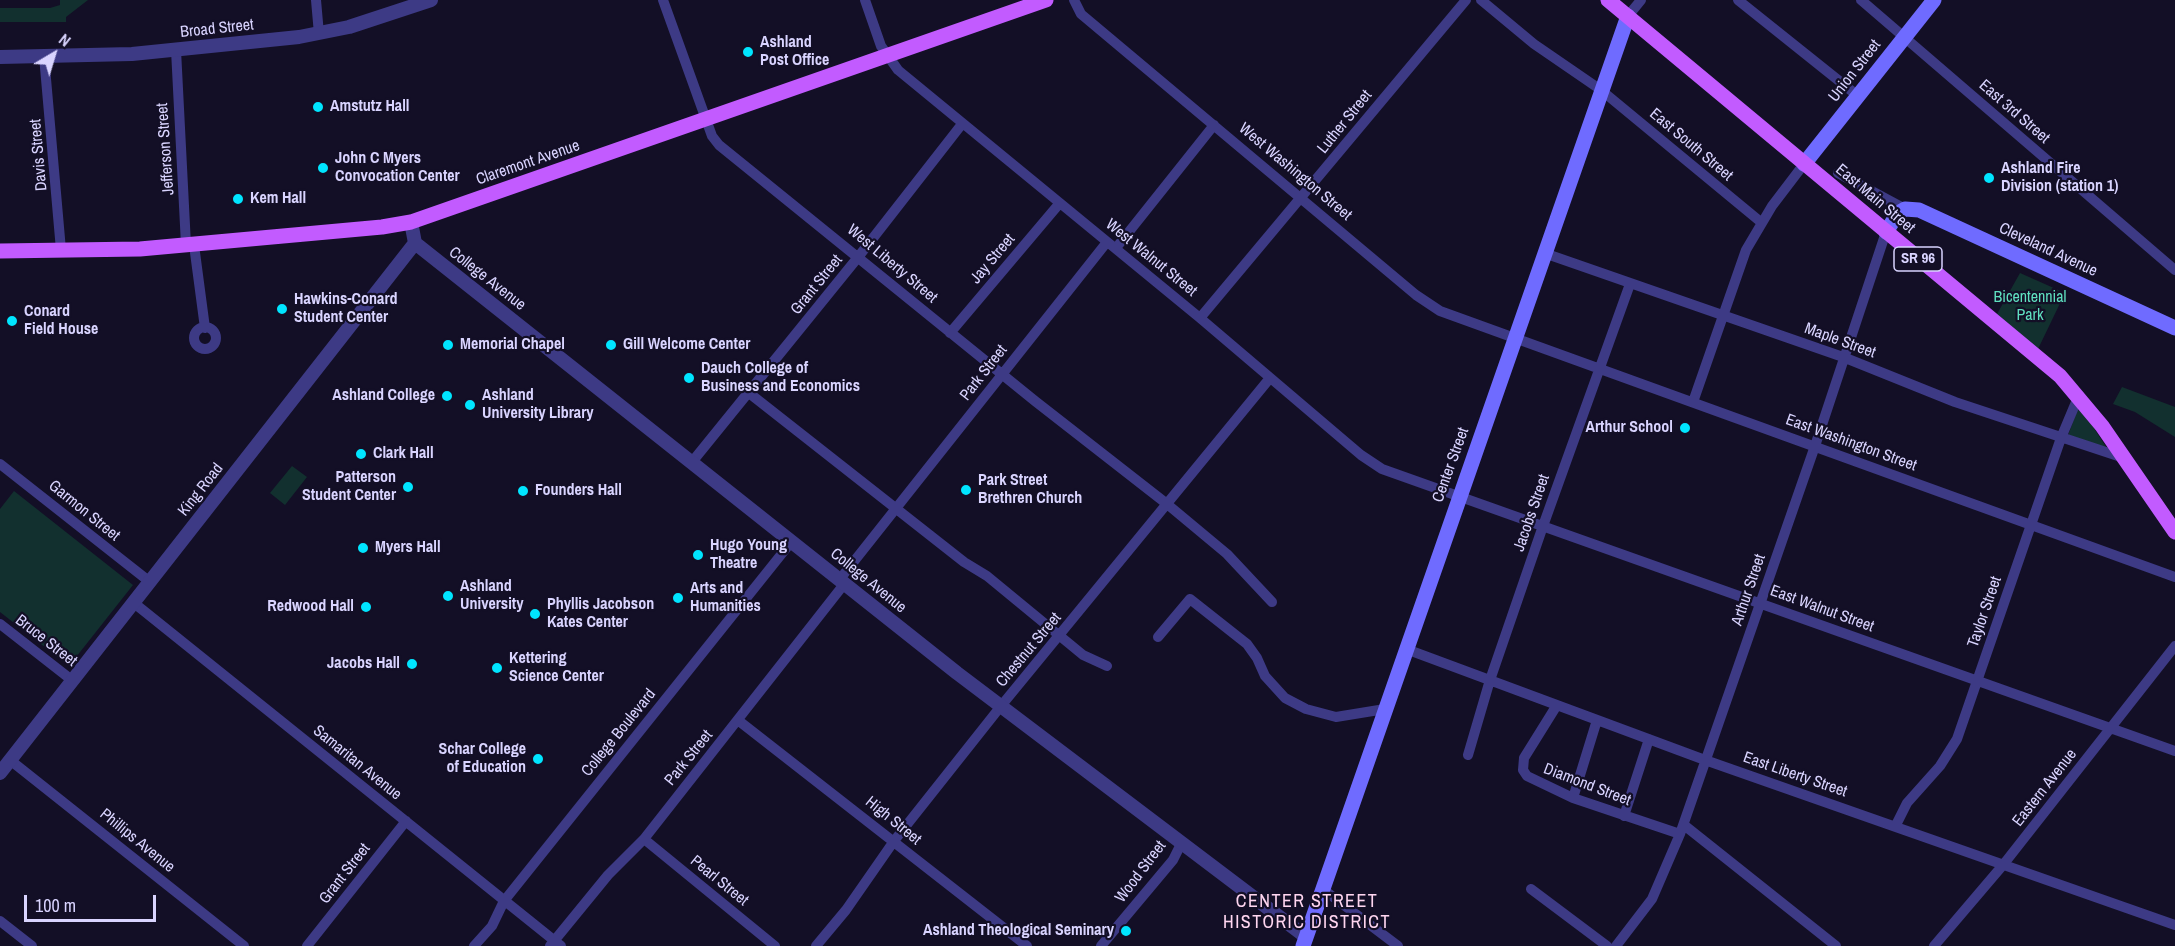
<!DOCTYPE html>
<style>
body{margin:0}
#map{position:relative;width:2175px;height:946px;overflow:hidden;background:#130f26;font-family:"Archivo Narrow",sans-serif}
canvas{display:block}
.north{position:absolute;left:24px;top:24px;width:60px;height:60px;-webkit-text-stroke:4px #130f26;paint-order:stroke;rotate:38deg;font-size:16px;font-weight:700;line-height:24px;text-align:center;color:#d9d4ff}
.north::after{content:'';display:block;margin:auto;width:21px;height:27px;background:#d9d4ff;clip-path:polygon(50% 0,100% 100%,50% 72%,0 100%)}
.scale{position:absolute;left:24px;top:895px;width:132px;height:27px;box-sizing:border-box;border:3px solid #d9d4ff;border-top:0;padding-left:8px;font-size:18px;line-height:21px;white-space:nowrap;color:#d9d4ff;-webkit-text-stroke:4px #130f26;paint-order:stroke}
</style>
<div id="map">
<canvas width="2175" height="946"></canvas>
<div class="north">N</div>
<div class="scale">100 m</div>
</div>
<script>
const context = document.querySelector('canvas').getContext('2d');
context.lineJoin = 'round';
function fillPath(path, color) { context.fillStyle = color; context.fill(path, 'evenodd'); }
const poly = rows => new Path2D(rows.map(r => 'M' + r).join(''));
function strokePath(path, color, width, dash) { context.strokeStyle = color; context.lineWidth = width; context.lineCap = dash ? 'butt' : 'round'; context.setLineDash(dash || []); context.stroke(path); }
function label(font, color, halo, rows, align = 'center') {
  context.font = font + ' "Archivo Narrow",sans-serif'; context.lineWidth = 4.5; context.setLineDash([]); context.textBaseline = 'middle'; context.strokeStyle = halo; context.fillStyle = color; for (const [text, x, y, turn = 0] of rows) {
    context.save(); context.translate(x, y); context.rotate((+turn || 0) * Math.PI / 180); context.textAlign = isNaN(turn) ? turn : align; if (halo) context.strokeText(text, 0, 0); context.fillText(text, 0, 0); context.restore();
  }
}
const green = poly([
 [60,0,88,0,66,17,66,22,0,22,0,8,50,8,60,5],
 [2020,273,2065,293,2038,349,1997,314],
 [2122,387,2175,407,2175,437,2135,412,2113,404],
 [2081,408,2097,433,2112,456,2066,441,2077,411],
 [292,466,307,477,285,505,270,493],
 [14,491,133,585,69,666,0,612,0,509]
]);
const minor = poly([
 [316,0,319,34],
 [663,0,712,136,719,145,1035,401,1167,504,1227,554,1272,602],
 [865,0,881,46,898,70,1200,318,1361,455,1382,469,2175,751],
 [1074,0,1081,14,1416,295,1440,311,2175,577],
 [1481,0,1534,44,1601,90,1762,223],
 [1738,0,1858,96],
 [1861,0,2175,270],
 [1628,16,1641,0],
 [176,50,186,245],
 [44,56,61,250],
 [1838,173,1905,209],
 [194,245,205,328],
 [1116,248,1214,125],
 [1544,253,1843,357,1955,402,2124,458],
 [1200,318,1466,0],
 '194 338a11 11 0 1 1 22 0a11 11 0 1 1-22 0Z',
 [950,333,1059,204],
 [749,393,964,562,987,576,1083,655,1107,666],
 [1693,402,1746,250,1772,206,1804,164],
 [692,462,859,256,962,124],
 [0,464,150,582],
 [840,579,1107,242],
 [134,603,561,946],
 [0,624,73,681],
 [1158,637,1190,599,1247,644,1257,658,1265,676,1285,698,1306,709,1336,717,1385,709],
 [1406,649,1705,760,2175,925],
 [1557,705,1524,758,1523,770,1527,776,1573,798,1680,834],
 [739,721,1027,946],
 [1468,755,1490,680,1543,526,1630,284],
 [10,760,244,946],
 [1573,798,1597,720],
 [1624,816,1649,739],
 [1684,825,1836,946],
 [1896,825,1907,803,1940,766,1957,739,2061,438,2079,395],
 [644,839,775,946],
 [1531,889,1607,946],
 [1324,890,1398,946],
 [0,921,32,946],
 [307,946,406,821],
 [474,946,492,926,504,901,792,541],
 [550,946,608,875,644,839,845,583],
 [816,946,846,910,894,841,1001,706,1270,378],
 [1101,946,1173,860,1181,844],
 [1616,946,1652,899,1680,834,1815,446,1886,232],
 [1934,946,2003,865,2175,646]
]);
const tertiary = poly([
 [0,57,132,54,299,37,349,27,431,0],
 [415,243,957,673,1306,937],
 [0,773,415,243,411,222]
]);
const secondary = poly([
 [1804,164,1934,0],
 [1886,232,1898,213,1905,209,1919,210,2175,328],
 [1303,946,1628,16]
]);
const primary = poly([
 [1608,0,2060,376,2102,426,2175,532],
 [0,251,140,249,382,227,411,222,1046,0]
]);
const markers = [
 [748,52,6,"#00e5ff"],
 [318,107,6,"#00e5ff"],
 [323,168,6,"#00e5ff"],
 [1989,178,6,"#00e5ff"],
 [238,199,6,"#00e5ff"],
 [282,309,6,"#00e5ff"],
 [12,321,6,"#00e5ff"],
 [448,345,6,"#00e5ff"],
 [611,345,6,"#00e5ff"],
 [689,378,6,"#00e5ff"],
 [447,396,6,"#00e5ff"],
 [470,405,6,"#00e5ff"],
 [1685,428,6,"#00e5ff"],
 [361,454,6,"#00e5ff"],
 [408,487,6,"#00e5ff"],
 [966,490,6,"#00e5ff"],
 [523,491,6,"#00e5ff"],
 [363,548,6,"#00e5ff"],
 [698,555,6,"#00e5ff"],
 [448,596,6,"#00e5ff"],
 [678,598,6,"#00e5ff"],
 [366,607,6,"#00e5ff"],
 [535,614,6,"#00e5ff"],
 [412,664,6,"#00e5ff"],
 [497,668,6,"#00e5ff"],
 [538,759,6,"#00e5ff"],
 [1126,931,6,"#00e5ff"]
];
const shields = [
 [1918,259,48]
];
const shieldNames = [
 ["SR 96",1918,259]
];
const streetNames = [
 ["Broad Street",217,29,-6],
 ["Union Street",1855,71,-52],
 ["East 3rd Street",2014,112,41],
 ["Luther Street",1345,122,-51],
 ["East South Street",1691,145,40],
 ["Jefferson Street",166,149,-94],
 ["Davis Street",39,155,-95],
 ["Claremont Avenue",528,163,-19],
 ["West Washington Street",1295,172,40],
 ["East Main Street",1875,199,40],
 ["Cleveland Avenue",2048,250,25],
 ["West Walnut Street",1151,258,39],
 ["Jay Street",993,259,-50],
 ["West Liberty Street",892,264,40],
 ["College Avenue",487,279,38],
 ["Grant Street",817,285,-51],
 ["Maple Street",1840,341,20],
 ["Park Street",984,373,-52],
 ["East Washington Street",1851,443,20],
 ["Center Street",1451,465,-70],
 ["King Road",201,490,-52],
 ["Garmon Street",84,511,39],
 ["Jacobs Street",1532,513,-71],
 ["College Avenue",868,581,39],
 ["Arthur Street",1749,590,-71],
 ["East Walnut Street",1822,609,20],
 ["Taylor Street",1985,612,-71],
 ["Bruce Street",46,641,38],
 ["Chestnut Street",1029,650,-50],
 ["College Boulevard",619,733,-51],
 ["Park Street",689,758,-51],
 ["Samaritan Avenue",357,763,39],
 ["East Liberty Street",1795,775,19],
 ["Diamond Street",1587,785,21],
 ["Eastern Avenue",2045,788,-52],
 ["High Street",893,821,39],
 ["Phillips Avenue",137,841,39],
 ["Wood Street",1141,872,-53],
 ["Grant Street",345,874,-52],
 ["Pearl Street",719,881,39]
];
const poiNames = [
 ["Ashland",760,43],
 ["Post Office",760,61],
 ["Amstutz Hall",330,107],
 ["John C Myers",335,159],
 ["Convocation Center",335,177],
 ["Ashland Fire",2001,169],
 ["Division (station 1)",2001,187],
 ["Kem Hall",250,199],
 ["Hawkins-Conard",294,300],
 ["Student Center",294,318],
 ["Conard",24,312],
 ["Field House",24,330],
 ["Memorial Chapel",460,345],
 ["Gill Welcome Center",623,345],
 ["Dauch College of",701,369],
 ["Business and Economics",701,387],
 ["Ashland College",435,396,"right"],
 ["Ashland",482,396],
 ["University Library",482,414],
 ["Arthur School",1673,428,"right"],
 ["Clark Hall",373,454],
 ["Patterson",396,478,"right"],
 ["Student Center",396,496,"right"],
 ["Park Street",978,481],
 ["Brethren Church",978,499],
 ["Founders Hall",535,491],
 ["Hugo Young",710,546],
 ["Theatre",710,564],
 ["Myers Hall",375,548],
 ["Ashland",460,587],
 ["University",460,605],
 ["Arts and",690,589],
 ["Humanities",690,607],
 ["Phyllis Jacobson",547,605],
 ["Kates Center",547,623],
 ["Redwood Hall",354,607,"right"],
 ["Kettering",509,659],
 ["Science Center",509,677],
 ["Jacobs Hall",400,664,"right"],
 ["Schar College",526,750,"right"],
 ["of Education",526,768,"right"],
 ["Ashland Theological Seminary",1114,931,"right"]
];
const parkNames = [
 ["Bicentennial",2030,298],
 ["Park",2030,316]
];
const neighbourhoodNames = [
 ["CENTER STREET",1307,902],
 ["HISTORIC DISTRICT",1307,923]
];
fillPath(green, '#12302f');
strokePath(minor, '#3d3a85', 10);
strokePath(tertiary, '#3d3a85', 14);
strokePath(secondary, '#6f6bff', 15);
strokePath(primary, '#c25bff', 15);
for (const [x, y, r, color] of markers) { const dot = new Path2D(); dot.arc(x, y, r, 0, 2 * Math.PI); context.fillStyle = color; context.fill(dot); strokePath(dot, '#130f26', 2); }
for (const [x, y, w] of shields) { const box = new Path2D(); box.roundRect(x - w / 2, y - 12, w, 24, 4.5); context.fillStyle = '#130f26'; context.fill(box); strokePath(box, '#d9d4ff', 1.5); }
label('bold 15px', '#d9d4ff', null, shieldNames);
label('16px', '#d9d4ff', '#130f26', streetNames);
label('bold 16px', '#d9d4ff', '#130f26', poiNames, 'left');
label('16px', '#5fe0c0', '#130f26', parkNames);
context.letterSpacing = '1.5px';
label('18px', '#ffd6f0', '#130f26', neighbourhoodNames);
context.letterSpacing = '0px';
</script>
